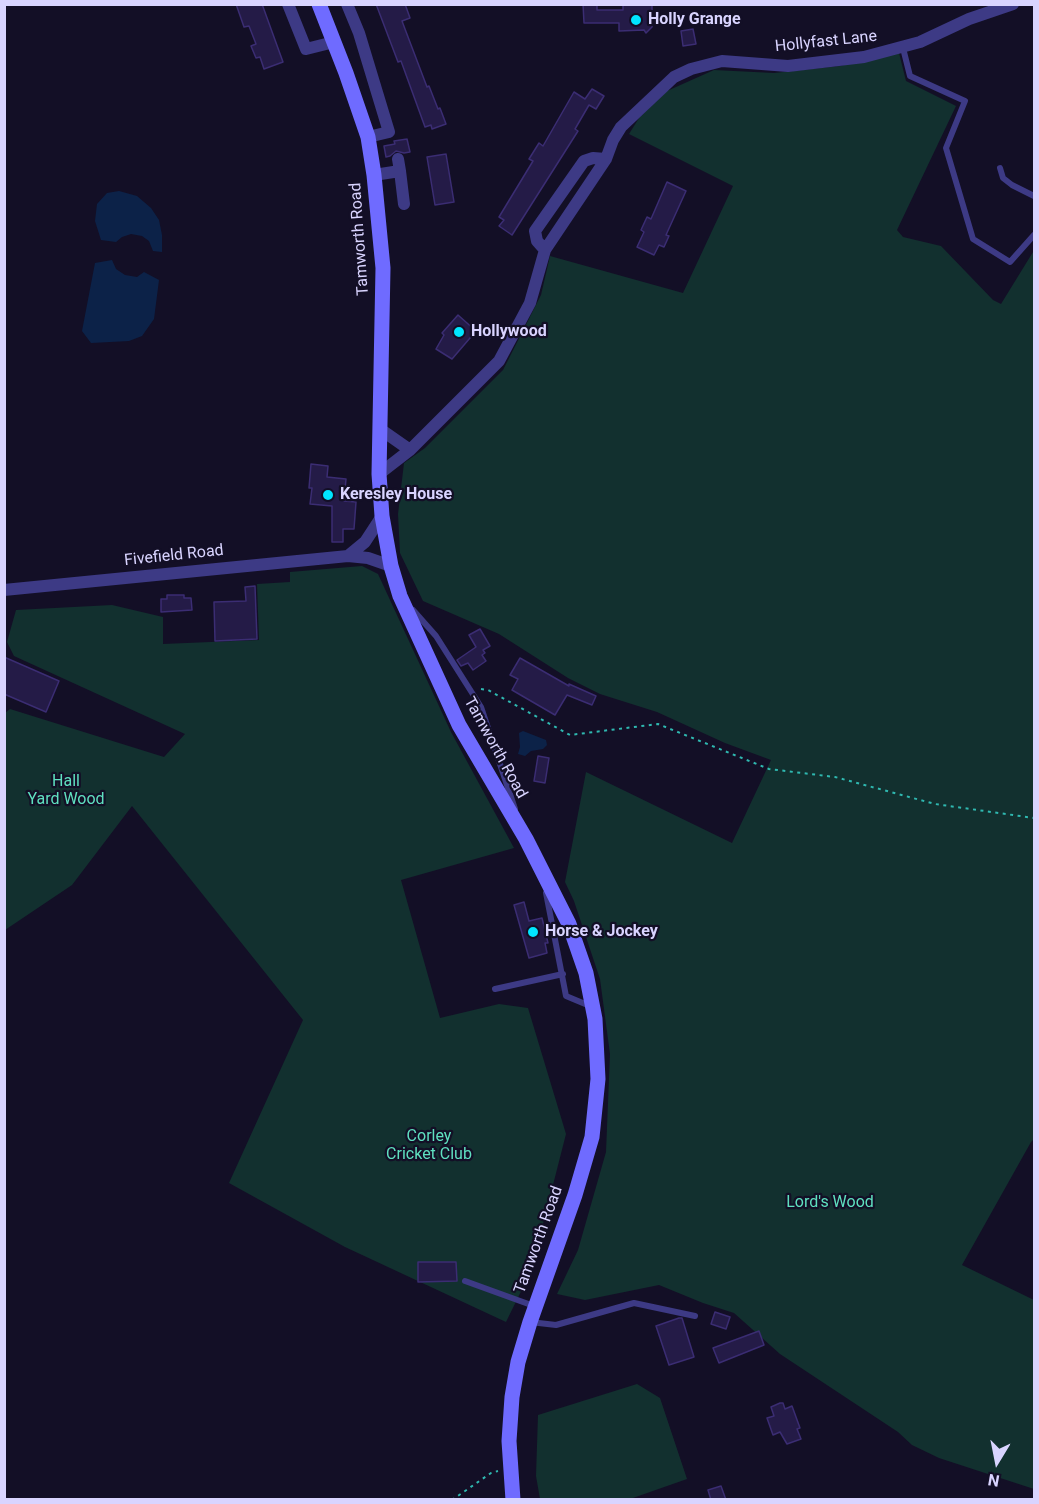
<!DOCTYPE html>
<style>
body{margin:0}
#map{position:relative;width:1039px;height:1504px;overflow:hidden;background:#130f26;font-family:Roboto,sans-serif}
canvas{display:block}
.frame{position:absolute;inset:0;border:6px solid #d9d4ff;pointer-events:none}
.north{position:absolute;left:967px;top:1432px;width:60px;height:60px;-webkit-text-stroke:4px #130f26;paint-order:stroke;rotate:190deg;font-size:16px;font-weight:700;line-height:24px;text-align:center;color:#d9d4ff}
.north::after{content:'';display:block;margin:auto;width:21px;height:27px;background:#d9d4ff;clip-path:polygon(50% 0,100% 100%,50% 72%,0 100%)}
</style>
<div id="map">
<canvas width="1039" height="1504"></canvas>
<div class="frame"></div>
<div class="north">N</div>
</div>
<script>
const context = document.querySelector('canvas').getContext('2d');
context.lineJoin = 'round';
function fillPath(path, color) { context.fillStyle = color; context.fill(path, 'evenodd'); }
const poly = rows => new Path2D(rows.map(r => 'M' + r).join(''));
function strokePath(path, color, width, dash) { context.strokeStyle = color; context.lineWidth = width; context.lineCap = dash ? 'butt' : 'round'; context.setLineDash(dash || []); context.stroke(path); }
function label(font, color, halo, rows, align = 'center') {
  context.font = font + ' Roboto,sans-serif'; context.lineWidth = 4.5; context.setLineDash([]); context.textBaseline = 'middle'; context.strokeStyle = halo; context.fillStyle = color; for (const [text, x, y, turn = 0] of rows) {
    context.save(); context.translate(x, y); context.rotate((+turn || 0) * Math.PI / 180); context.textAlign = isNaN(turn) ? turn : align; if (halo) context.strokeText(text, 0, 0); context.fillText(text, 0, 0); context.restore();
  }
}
const green = poly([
 [899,53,906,81,956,106,897,230,903,237,941,246,993,300,1001,304,1033,252,1034,252,1034,1139,1031,1142,962,1265,1034,1300,1034,1489,939,1458,912,1445,898,1432,780,1354,734,1313,703,1303,659,1285,585,1300,557,1294,578,1250,606,1152,610,1054,600,979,574,901,565,882,586,772,732,843,771,760,725,743,657,712,600,694,568,678,499,634,423,601,400,553,398,514,404,463,425,448,503,370,541,295,550,256,683,293,733,186,629,134,639,118,667,91,714,70,774,73,840,66],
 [362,566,378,574,451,732,514,848,401,880,440,1018,499,1004,528,1008,566,1134,531,1271,506,1322,345,1247,229,1183,303,1020,132,806,72,885,5,930,5,713,10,709,164,757,185,734,14,656,7,642,16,610,112,605,163,617,163,644,259,640,257,584,290,582,290,572],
 [637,1384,660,1398,687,1479,630,1499,540,1499,536,1476,538,1415]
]);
const water = poly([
 [119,191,137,196,151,208,159,220,162,235,162,252,153,251,149,241,142,236,131,234,122,237,116,242,101,240,95,221,97,204,107,193],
 [112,260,116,269,125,275,137,277,144,272,159,280,154,319,142,336,129,341,91,343,82,331,95,263],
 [523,731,546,740,547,745,543,749,531,751,525,756,518,754,520,747,519,733]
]);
const building = poly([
 [236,4,262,4,283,62,264,69,260,57,256,58,251,46,256,44,249,26,244,27,236,4],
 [376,4,405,4,410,18,402,21,405,29,427,87,429,86,438,109,440,108,446,124,432,129,431,125,425,127,401,61,398,62,376,4],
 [583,4,597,4,597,10,623,10,623,5,652,4,652,27,646,33,644,30,619,31,619,23,584,23,583,4],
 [693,29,696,44,683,46,681,31,693,29],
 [592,89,604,96,596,109,589,105,575,129,578,131,512,235,499,226,504,220,499,217,533,161,529,159,539,143,543,146,574,92,585,99,592,89],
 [407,139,410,152,404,153,396,151,390,156,386,157,384,146,395,144,394,141,407,139],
 [446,154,454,202,435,205,427,157,446,154],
 [667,182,686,191,666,235,669,236,664,247,659,245,654,255,637,247,644,232,641,230,647,217,651,219,667,182],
 [458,315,476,331,452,359,436,349,444,335,442,333,458,315],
 [311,464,328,466,327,477,346,479,344,501,356,502,354,529,343,529,343,542,332,542,332,506,310,504,312,488,309,488,311,464],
 [255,586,257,639,215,641,214,602,246,601,245,587,255,586],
 [167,595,184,595,184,598,191,598,192,610,161,612,161,599,167,599,167,595],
 [480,629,490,646,483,650,485,653,482,655,486,661,473,670,468,663,461,666,457,660,476,647,469,635,480,629],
 [4,657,59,681,46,712,4,694,4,657],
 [520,658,569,686,569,684,596,696,592,705,567,695,555,715,512,690,518,679,510,675,520,658],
 [538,756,549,758,545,783,534,781,538,756],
 [524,902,529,921,542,918,548,943,545,943,547,953,529,958,514,905,524,902],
 [418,1262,456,1262,457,1281,418,1282,418,1262],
 [715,1312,730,1317,726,1329,711,1324,715,1312],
 [679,1318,682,1318,694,1357,669,1365,656,1326,679,1318],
 [759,1331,764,1345,719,1363,713,1348,759,1331],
 [780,1403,783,1403,785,1409,792,1406,800,1428,797,1429,801,1439,787,1444,780,1432,773,1435,767,1418,774,1416,771,1407,780,1403],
 [721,1486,726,1500,711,1500,708,1490,721,1486]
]);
const path = poly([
 [481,689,488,690,570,735,658,724,769,769,835,777,935,804,1034,818],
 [452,1500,491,1473,498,1471]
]);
const lane = poly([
 [903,48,910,76,965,101,946,148,973,239,1010,262,1034,235],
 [1000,168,1003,178,1012,185,1034,196],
 [413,610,436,636,481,707,515,809],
 [546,893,566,996,590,1006],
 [495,989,563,974],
 [465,1281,534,1306],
 [530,1322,556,1325,634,1303,695,1316]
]);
const street = poly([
 [288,4,306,49,334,42],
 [347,4,359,33,389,132,368,137],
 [398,159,400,171],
 [374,175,400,171,404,204],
 [545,250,537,241,535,231,584,161,593,158,606,159],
 [380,429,410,450],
 [379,474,410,450,499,361,530,303,545,250,606,159,613,140,621,127,674,77,691,69,722,61,788,66,864,57,920,42,969,19,1013,4],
 [348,556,365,542,382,516],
 [4,590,348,556,368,558,391,566]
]);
const secondary = poly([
 [319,4,346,73,368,137,374,175,383,268,379,474,382,516,391,566,400,596,459,725,526,839,569,924,586,973,595,1019,598,1079,592,1137,575,1195,530,1322,518,1362,512,1397,509,1441,513,1500]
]);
const markers = [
 [636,20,6,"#00e5ff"],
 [459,332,6,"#00e5ff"],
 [328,495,6,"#00e5ff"],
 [533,932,6,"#00e5ff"]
];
const poiNames = [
 ["Holly Grange",648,20],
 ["Hollywood",471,332],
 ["Keresley House",340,495],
 ["Horse & Jockey",545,932]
];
const streetNames = [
 ["Hollyfast Lane",826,42,-6],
 ["Tamworth Road",360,239,-94],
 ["Fivefield Road",174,556,-6],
 ["Tamworth Road",495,748,61],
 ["Tamworth Road",539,1240,-70]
];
const parkNames = [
 ["Hall",66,782],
 ["Yard Wood",66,800],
 ["Corley",429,1137],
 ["Cricket Club",429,1155],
 ["Lord's Wood",830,1203]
];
fillPath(green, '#12302f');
fillPath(water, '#0c2248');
fillPath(building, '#241b47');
strokePath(building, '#3b2d73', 1.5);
strokePath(path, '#2fb8b0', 2, [3, 4.5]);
strokePath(lane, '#3d3a85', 6);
strokePath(street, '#3d3a85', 12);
strokePath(secondary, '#6f6bff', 15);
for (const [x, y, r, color] of markers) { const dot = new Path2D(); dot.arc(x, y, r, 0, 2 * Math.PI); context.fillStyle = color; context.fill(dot); strokePath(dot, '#130f26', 2); }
label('bold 16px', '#d9d4ff', '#130f26', poiNames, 'left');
label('16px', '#d9d4ff', '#130f26', streetNames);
label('16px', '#5fe0c0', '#130f26', parkNames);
</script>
